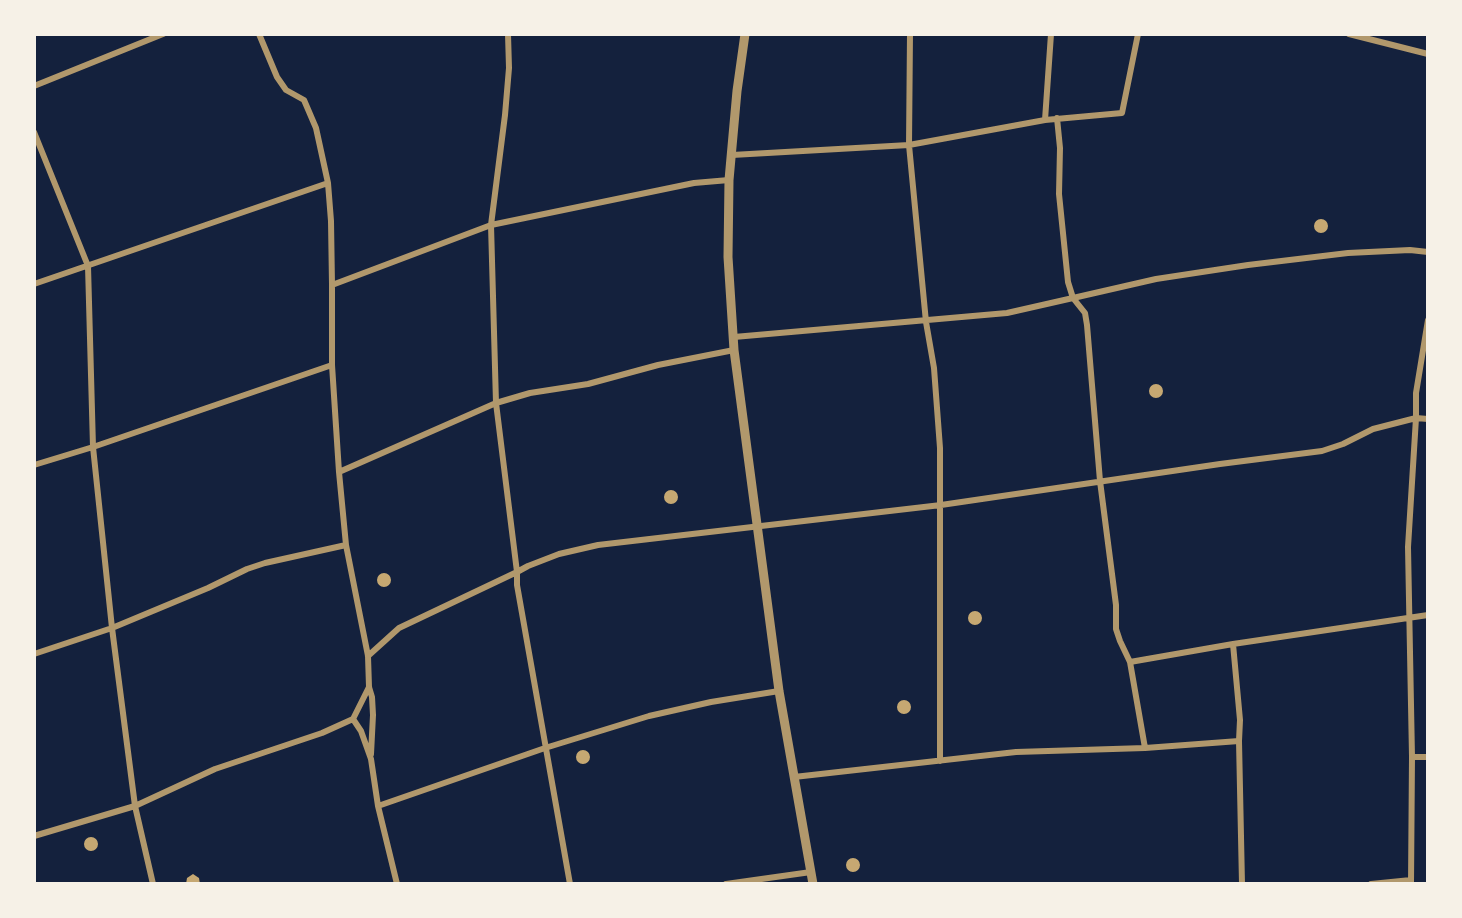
<!DOCTYPE html>
<style>
body{margin:0}
#map{position:relative;width:1462px;height:918px;overflow:hidden;background:#14213d;font-family:"PT Sans",sans-serif}
canvas{display:block}
.frame{position:absolute;inset:0;border:36px solid #f6f1e7;pointer-events:none}
</style>
<div id="map">
<canvas width="1462" height="918"></canvas>
<div class="frame"></div>
</div>
<script>
const context = document.querySelector('canvas').getContext('2d');
context.lineJoin = 'round';
function fillPath(path, color) { context.fillStyle = color; context.fill(path, 'evenodd'); }
const poly = rows => new Path2D(rows.map(r => 'M' + r).join(''));
function strokePath(path, color, width, dash) { context.strokeStyle = color; context.lineWidth = width; context.lineCap = dash ? 'butt' : 'round'; context.setLineDash(dash || []); context.stroke(path); }
const building = poly([
 '1314 226a7 7 0 1 1 14 0a7 7 0 1 1-14 0Z',
 '1149 391a7 7 0 1 1 14 0a7 7 0 1 1-14 0Z',
 '664 497a7 7 0 1 1 14 0a7 7 0 1 1-14 0Z',
 '377 580a7 7 0 1 1 14 0a7 7 0 1 1-14 0Z',
 '968 618a7 7 0 1 1 14 0a7 7 0 1 1-14 0Z',
 '897 707a7 7 0 1 1 14 0a7 7 0 1 1-14 0Z',
 '576 757a7 7 0 1 1 14 0a7 7 0 1 1-14 0Z',
 '84 844a7 7 0 1 1 14 0a7 7 0 1 1-14 0Z',
 '846 865a7 7 0 1 1 14 0a7 7 0 1 1-14 0Z',
 [193,874,199,878,200,884,186,884,187,878]
]);
const minor = poly([
 [259,34,277,77,286,90,304,100,316,128,328,183,331,221,332,285],
 [910,34,909,145,926,322,934,368,940,448,940,761],
 [1349,34,1428,54],
 [34,86,163,34],
 [1057,118,1060,148,1059,194,1068,282,1073,298,1156,279,1248,265,1348,253,1410,250,1428,252],
 [1045,120,1051,34],
 [34,132,88,266,93,447,112,628,135,806,153,884],
 [732,155,909,145,1045,120,1122,113,1138,34],
 [34,284,328,183],
 [734,337,1007,313,1073,298,1085,313,1087,325,1100,481,1116,605,1116,629,1120,641,1130,662],
 [34,465,93,447,332,365],
 [339,472,332,365,332,285,491,225,694,183,729,180],
 [346,545,368,656,369,687,372,697,373,715,371,754],
 [34,654,112,628,208,588,247,569,265,563,346,545,339,472,496,403,530,393,588,384,658,365,734,350],
 [368,656,399,628,517,572,496,403,491,225,505,115,509,68,508,34],
 [353,719,369,687],
 [1239,741,1242,884],
 [1145,748,1130,662,1233,644],
 [1412,757,1428,757],
 [794,777,1016,752,1145,748,1239,741,1240,720,1233,644,1428,615],
 [378,806,545,748,649,716,711,702,779,691],
 [34,836,135,806,215,769,322,733,353,719,361,731,371,759,378,806,397,884],
 [570,884,517,585,517,572,528,566,559,554,598,545,941,505,1220,464,1322,451,1343,444,1373,429,1416,418,1428,419],
 [726,884,811,872],
 [1371,884,1411,880],
 [1411,884,1412,757,1408,547,1416,418,1416,393,1428,320]
]);
const tertiary = poly([
 [745,34,737,91,729,180,728,257,734,350,779,691,813,884]
]);
fillPath(building, '#c6a872');
strokePath(minor, '#b1986c', 6);
strokePath(tertiary, '#b1986c', 9);
</script>
